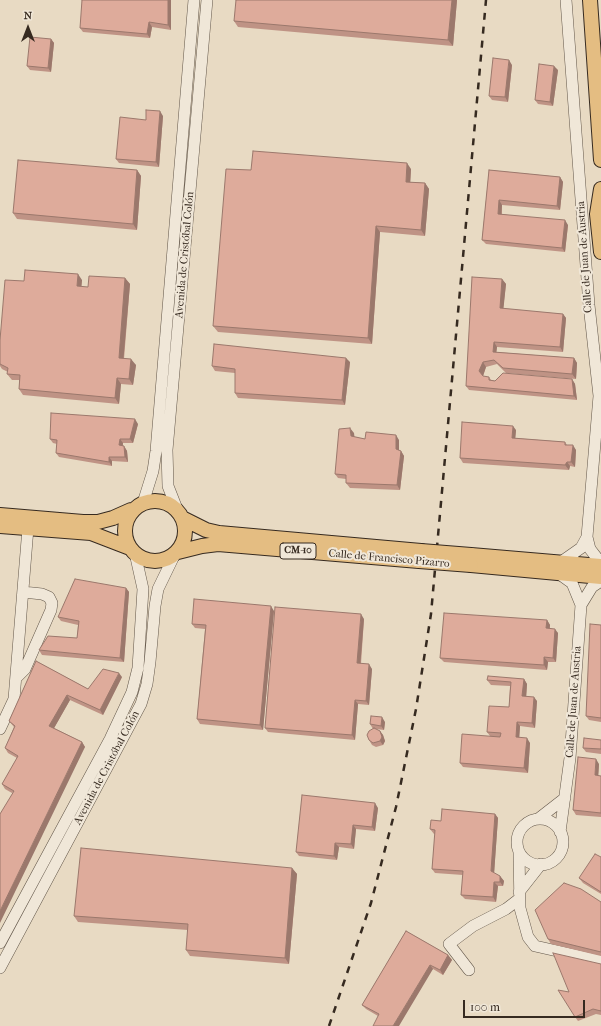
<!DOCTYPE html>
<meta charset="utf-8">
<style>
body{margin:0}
#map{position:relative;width:601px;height:1026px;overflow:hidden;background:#e8dac3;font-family:"IM FELL French Canon",serif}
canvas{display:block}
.north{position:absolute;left:8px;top:8px;width:40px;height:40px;-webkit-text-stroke:3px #f0e7d8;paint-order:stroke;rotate:0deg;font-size:11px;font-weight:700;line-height:16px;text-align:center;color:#362a20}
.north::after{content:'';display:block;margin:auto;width:14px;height:18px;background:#362a20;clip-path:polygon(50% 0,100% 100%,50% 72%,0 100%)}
.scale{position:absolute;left:463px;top:1000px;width:122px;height:18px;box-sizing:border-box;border:2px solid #362a20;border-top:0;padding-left:5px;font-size:12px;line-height:14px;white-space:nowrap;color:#362a20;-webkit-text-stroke:3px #f0e7d8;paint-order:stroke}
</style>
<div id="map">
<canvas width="601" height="1026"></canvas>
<div class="north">N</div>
<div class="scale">100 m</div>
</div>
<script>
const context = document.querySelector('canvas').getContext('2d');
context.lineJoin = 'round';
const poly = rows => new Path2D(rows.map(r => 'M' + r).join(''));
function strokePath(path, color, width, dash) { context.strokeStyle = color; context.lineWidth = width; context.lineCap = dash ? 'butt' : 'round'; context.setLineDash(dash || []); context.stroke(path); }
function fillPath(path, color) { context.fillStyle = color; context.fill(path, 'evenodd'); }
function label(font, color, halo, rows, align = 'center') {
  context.font = font + ' "IM FELL French Canon",serif'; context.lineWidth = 4; context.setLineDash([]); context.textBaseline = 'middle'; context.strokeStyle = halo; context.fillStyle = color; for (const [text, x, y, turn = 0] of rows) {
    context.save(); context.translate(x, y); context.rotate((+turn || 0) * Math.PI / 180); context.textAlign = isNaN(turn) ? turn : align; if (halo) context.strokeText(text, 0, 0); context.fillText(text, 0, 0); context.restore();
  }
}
const minor = poly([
 [566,0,589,305,599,396,587,537],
 [143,503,153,471,156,451,194,0],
 [177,509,168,486,167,450,207,0],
 [561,562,581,548,587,537,590,549,597,558,601,561],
 [558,573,572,583,581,605,592,587,601,581],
 [16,678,25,669,51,610,52,603,49,597,42,594,23,592],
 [0,729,14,699,28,528],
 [538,819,565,798],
 '517 842a23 23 0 1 1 46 0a23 23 0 1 1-46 0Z',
 [560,832,570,758,581,605],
 [519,852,520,908,528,937,535,946,601,961],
 [519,892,541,864],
 [0,943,110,739,132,692,138,668,143,589,135,553],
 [0,968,141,704,147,684,150,662,155,606,158,589,174,556],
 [469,970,449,944,473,926,506,909,519,899]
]);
const major = poly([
 [590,0,601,160],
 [601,189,597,214,601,252],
 '125 531a30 30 0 1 1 60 0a30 30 0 1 1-60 0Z',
 [0,515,83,522,98,522,113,518,131,510],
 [184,519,206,530,219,533,421,551],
 [0,526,91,533,130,548],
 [178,552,202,546,218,544,419,561],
 [471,555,601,566],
 [471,565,601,577]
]);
const rail = poly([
 [329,1026,371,903,396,807,416,709,431,614,486,0]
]);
const majorBridge = poly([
 [421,551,471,555],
 [419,561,471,565]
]);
const wall = poly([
 [171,0,171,30,152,27,150,38,83,32,80,28],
 [457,0,453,46,238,27,234,21],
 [51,39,54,43,51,72,30,70,27,66],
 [512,65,508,102,492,100,489,96],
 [558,70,553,106,538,104,535,100],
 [163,116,159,167,119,163,116,159,146,120],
 [411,169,410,182,425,183,429,189,425,236,380,232,372,344,218,332,213,326,251,170],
 [137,170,141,176,137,230,17,219,13,213],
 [489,170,560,177,563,182,560,210,502,205,502,214,568,225,565,252,486,244,482,240],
 [125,278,130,284,124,359,136,365,133,385,121,384,119,404,23,395,19,389,19,380,12,380,7,374,8,372,2,369,0,366,0,340,24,281,82,280,81,287,88,287],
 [502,279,506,284,503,309,563,314,566,318,563,352,497,347,496,352,574,358,577,363,576,379,506,373,497,364,486,367,483,376,483,377,489,377,491,380,495,381,572,379,575,384,577,400,469,390,466,386],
 [350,362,345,405,238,398,235,393,235,373,215,371,212,366],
 [138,424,133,443,123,443,123,446,124,446,127,451,128,462,112,461,112,466,59,457,56,453,57,444,53,443,50,439],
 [516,430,515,438,565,442,567,445,576,450,575,467,570,466,569,470,463,463,460,458],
 [354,433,354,437,365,439,399,440,399,451,401,451,404,456,400,490,350,488,346,483,346,479,338,478,335,474],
 [126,588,129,592,124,662,42,655,39,650,77,638,78,625,61,621,58,617],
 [274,611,263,730,200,724,197,719,205,629,195,628,192,624],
 [364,619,361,664,372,669,369,705,358,704,355,740,268,732,265,728],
 [547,620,550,625,550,628,558,633,556,662,548,662,547,670,444,662,440,658],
 [601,625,601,722,589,720,586,716],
 [36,661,88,689,122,677,103,715,70,700,54,728,82,742,85,747,12,793,5,789,2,784,17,758,8,753,5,748,14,727,9,721],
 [524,679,527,684,526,696,537,701,535,728,520,726,519,737,530,743,528,773,463,767,460,763,490,736,487,732,509,707,510,686,491,685,487,680],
 [385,722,384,730,376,729,380,731,383,735,385,741,383,745,376,747,372,745,369,740,373,729,370,724],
 [601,740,601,754,586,752,583,748],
 [599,764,598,776,601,776,601,817,576,815,573,810],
 [378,808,375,831,356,829,354,849,339,847,337,860,299,856,296,852],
 [495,814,498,818,494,873,500,876,504,881,503,886,498,886,496,902,465,899,461,895,463,875,435,873,432,869,435,834,434,834,430,829,441,821],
 [601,857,601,894,583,883,579,878],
 [292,868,297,874,289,964,190,956,186,950,188,930,78,922,74,916],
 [601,902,601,956,551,944,548,939],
 [406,931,448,955,452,960,443,975,433,969,378,1016,366,1009,362,1005],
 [601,964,601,1015,596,1014,578,1021,575,1017,569,992]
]);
const shadedWall = poly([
 [168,0,171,0,171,30,168,25],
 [452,0,457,0,453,46,448,40],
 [149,22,152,27,150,38,147,34],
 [51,39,54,43,51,72,48,68],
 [509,60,512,65,508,102,505,97],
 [554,66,558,70,553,106,550,102],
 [160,111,163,116,159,167,156,162],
 [407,163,411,169,410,188,406,182],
 [137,170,141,176,137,230,133,224],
 [560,177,563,182,560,210,557,206],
 [425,183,429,189,425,236,421,230],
 [499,200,502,205,501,218,498,214],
 [565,220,568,225,565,252,562,248],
 [376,226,380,232,372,344,368,338],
 [78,274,82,280,81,292,77,286],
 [125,278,130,284,123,364,119,358],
 [502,279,506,284,503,313,500,308],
 [563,314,566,318,563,352,560,347],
 [494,342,497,347,496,356,493,352],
 [346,358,350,362,345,405,342,400],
 [574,358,577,363,576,379,572,374],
 [131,359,136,365,133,385,129,379],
 [483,362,486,367,483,376,486,381,479,371],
 [117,378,121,384,119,404,115,398],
 [572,379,575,384,577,400,574,396],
 [135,419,138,424,133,443,130,439],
 [513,426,516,430,515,442,512,438],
 [350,428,354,433,355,441,351,436],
 [396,435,399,440,399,454,396,449],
 [120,439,123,443,122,450,119,445],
 [573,445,576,450,575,467,571,462],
 [124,446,127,451,128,462,125,457],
 [401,451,404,456,400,490,397,485],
 [109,457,112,461,112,466,109,462],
 [567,462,570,466,569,470,565,465],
 [126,588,129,592,124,662,120,658],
 [271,606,274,611,263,730,260,725],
 [361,614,364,619,360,668,357,663],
 [547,620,550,625,549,633,546,628],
 [555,629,558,633,556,662,553,658],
 [544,657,548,662,547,670,544,665],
 [369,664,372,669,369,705,366,701],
 [119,673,122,677,103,715,100,710],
 [524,679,527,684,526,700,522,696],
 [67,695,70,700,53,730,49,726],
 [534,697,537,701,535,728,532,723],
 [355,700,358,704,355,740,352,735],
 [382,717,385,722,384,730,381,726],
 [517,722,520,726,519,742,516,737],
 [380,731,383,735,385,741,383,745,380,741],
 [527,738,530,743,528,773,524,768],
 [82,742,85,747,0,923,0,911],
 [596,759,599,764,598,780,595,775],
 [375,803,378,808,375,831,372,827],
 [495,814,498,818,494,875,491,871],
 [353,825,356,829,354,849,351,844],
 [335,843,339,847,337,860,334,856],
 [292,868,297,874,289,964,285,958],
 [500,876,504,881,503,886,500,882],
 [494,882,498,886,496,902,493,897],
 [448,955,452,960,443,975,440,970],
 [430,965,433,969,399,1026,393,1026]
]);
const building = poly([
 [82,0,168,0,168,25,149,22,147,34,80,28,82,0],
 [236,0,452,0,448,40,234,21,236,0],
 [30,37,51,39,48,68,27,66,30,37],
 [493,58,509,60,505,97,489,96,493,58],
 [539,64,554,66,550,102,535,100,539,64],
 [146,110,160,111,156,162,116,159,120,117,146,120,146,110],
 [253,151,407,163,406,182,425,183,421,230,376,226,368,338,213,326,226,169,251,170,253,151],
 [18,160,137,170,133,224,13,213,18,160],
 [489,170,560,177,557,206,499,200,498,214,565,220,562,248,482,240,489,170],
 [25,270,78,274,77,286,88,287,89,276,125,278,119,358,131,359,129,379,117,378,115,398,19,389,20,375,7,374,8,368,0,364,0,340,5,280,24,281,25,270],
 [472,277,502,279,500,308,563,314,560,347,494,342,493,352,574,358,572,374,503,368,494,360,483,362,479,371,483,376,489,377,489,380,495,381,503,373,572,379,574,396,466,386,472,277],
 [214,344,346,358,342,400,235,393,235,369,212,366,214,344],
 [51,413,135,419,130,439,120,439,119,445,124,446,125,457,109,457,109,462,56,453,57,440,50,439,51,413],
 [462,422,513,426,512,438,565,442,565,445,573,445,571,462,567,462,565,465,460,458,462,422],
 [350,428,351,436,365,439,366,432,396,435,396,449,401,451,397,485,346,483,346,475,335,474,339,429,350,428],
 [75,579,126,588,120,658,39,650,48,636,77,638,79,621,58,617,75,579],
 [194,599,271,606,260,725,197,719,206,625,192,624,194,599],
 [275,607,361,614,357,663,369,664,366,701,355,700,352,735,265,728,275,607],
 [444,613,547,620,546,628,555,629,553,658,544,657,544,665,440,658,444,613],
 [590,624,601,625,601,718,586,716,590,624],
 [36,661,88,689,103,669,119,673,100,710,67,695,49,726,82,742,0,911,0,814,14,791,2,784,18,756,5,748,15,726,9,721,36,661],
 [488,676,524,679,522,696,534,697,532,723,517,722,516,737,527,738,524,768,460,763,462,734,500,737,501,733,487,732,489,706,509,707,511,682,487,680,488,676],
 [371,716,382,717,381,726,370,724,371,716],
 [374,728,380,731,382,737,380,741,373,743,369,740,367,735,369,731,374,728],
 [584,738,601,740,601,749,583,748,584,738],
 [578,757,596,759,595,775,601,776,601,813,573,810,578,757],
 [302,795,375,803,372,827,353,825,351,844,335,843,334,856,296,852,302,795],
 [442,809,495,814,491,871,500,876,500,882,494,882,493,897,461,895,463,871,432,869,435,830,430,829,431,820,441,821,442,809],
 [81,848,292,868,285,958,186,950,188,924,74,916,81,848],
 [595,854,601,857,601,892,579,878,595,854],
 [564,883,581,889,601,902,601,952,548,939,535,910,564,883],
 [406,931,448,955,440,970,430,965,393,1026,373,1026,379,1014,362,1005,406,931],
 [553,953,601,964,601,1011,593,1009,575,1017,558,990,569,992,553,953]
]);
const shields = [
 [298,551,36]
];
const shieldNames = [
 ["CM-10",298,551]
];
const streetNames = [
 ["Avenida de Cristóbal Colón",185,255,-85],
 ["Calle de Juan de Austria",585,257,-94],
 ["Calle de Francisco Pizarro",389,559,5],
 ["Calle de Juan de Austria",574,702,-86],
 ["Avenida de Cristóbal Colón",107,768,-62]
];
strokePath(minor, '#625649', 12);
strokePath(major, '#362a20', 16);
strokePath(minor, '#f0e7d8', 11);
strokePath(major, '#e4bd82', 14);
strokePath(rail, '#362a20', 2.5, [7, 7]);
strokePath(majorBridge, '#362a20', 16, []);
strokePath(majorBridge, '#e4bd82', 14);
fillPath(wall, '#bf9385');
fillPath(shadedWall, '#9b786c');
fillPath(building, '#deab9b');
strokePath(building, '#9b786c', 1);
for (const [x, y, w] of shields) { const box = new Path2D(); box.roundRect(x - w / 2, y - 8, w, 16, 3); context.fillStyle = '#f0e7d8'; context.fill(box); strokePath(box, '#362a20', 1); }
label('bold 10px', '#362a20', null, shieldNames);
label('11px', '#362a20', '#f0e7d8', streetNames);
</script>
